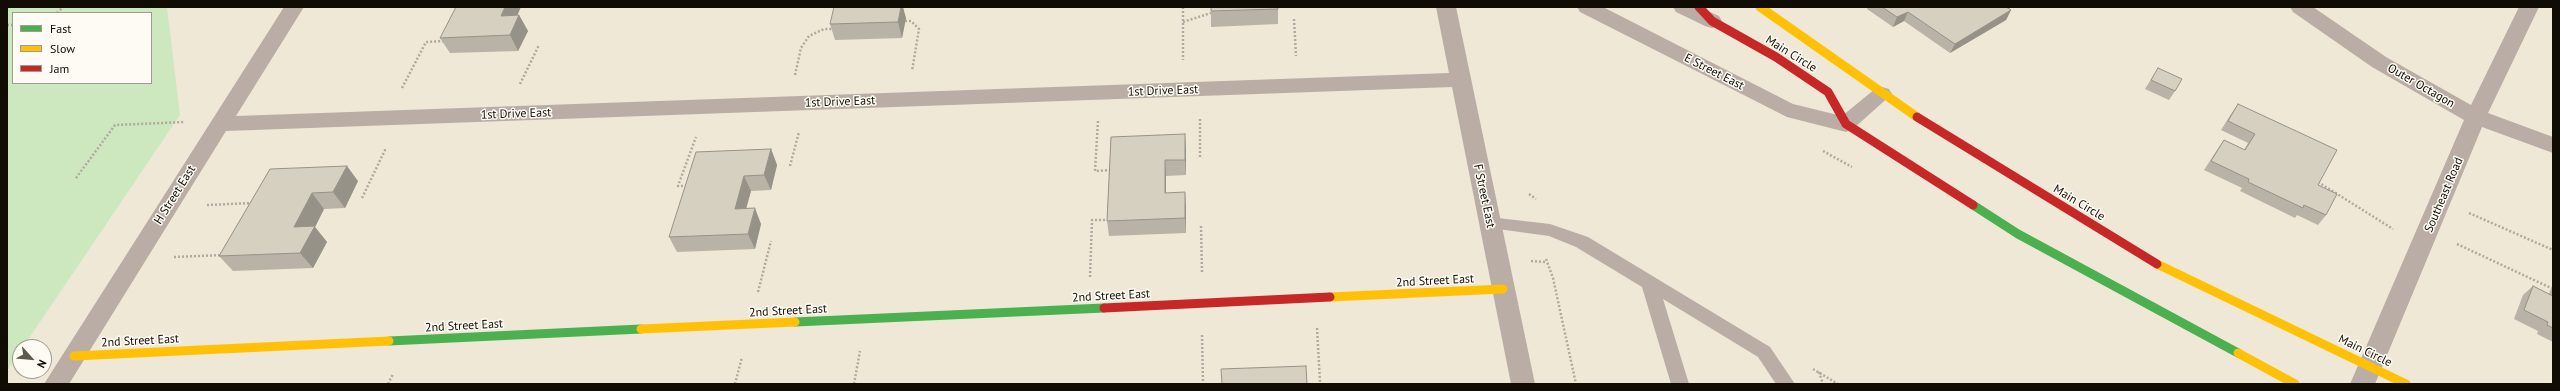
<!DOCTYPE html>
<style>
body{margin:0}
#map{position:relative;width:2560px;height:391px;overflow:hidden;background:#f0e8d6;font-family:"PT Sans",sans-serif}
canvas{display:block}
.frame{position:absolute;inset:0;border:8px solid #100c03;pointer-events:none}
.legend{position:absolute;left:12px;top:12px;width:140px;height:72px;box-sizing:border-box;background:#fefbf4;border:1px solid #9f9b94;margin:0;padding:5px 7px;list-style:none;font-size:12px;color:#100c03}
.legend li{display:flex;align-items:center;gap:8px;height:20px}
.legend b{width:20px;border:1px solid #9f9b94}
.north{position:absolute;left:12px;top:339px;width:40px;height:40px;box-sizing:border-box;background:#fefbf4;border:1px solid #9f9b94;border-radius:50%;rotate:117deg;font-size:11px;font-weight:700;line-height:16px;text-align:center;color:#100c03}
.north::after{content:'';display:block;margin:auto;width:14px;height:18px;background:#5e594d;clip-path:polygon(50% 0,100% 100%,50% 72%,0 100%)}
</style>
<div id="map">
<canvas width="2560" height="391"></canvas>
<div class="frame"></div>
<ul class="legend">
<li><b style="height:5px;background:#4caf50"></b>Fast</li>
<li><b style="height:5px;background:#ffc107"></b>Slow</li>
<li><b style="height:5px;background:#c62828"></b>Jam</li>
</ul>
<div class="north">N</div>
</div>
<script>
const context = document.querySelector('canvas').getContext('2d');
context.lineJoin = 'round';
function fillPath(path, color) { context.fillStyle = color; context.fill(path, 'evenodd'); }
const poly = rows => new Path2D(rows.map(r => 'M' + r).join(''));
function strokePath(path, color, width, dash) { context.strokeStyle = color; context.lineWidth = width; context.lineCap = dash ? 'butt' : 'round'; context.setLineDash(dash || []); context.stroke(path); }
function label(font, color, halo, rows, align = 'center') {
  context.font = font + ' "PT Sans",sans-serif'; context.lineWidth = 3; context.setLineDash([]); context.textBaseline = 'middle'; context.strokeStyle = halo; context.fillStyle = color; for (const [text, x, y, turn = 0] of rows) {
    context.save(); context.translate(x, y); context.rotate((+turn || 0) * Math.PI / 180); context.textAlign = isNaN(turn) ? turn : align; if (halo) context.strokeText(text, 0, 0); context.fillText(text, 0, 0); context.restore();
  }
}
const green = poly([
 [7,7,167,7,180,115,23,347,20,347,20,351,7,371],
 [13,13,151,13,151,83,13,83]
]);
const path = poly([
 [1183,7,1183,60],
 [57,13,63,7],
 [1294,19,1296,56],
 [905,21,911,21,919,29,912,71],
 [1183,22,1211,13],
 [7,25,13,25],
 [795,75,801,48,809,36,824,29,833,29],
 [520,84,539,45],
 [402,88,426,42,445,41],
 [1200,119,1200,158],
 [1098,121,1095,171,1112,170],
 [1823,151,1852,167],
 [790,166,799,132],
 [76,178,115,125,185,122],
 [2318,182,2393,229],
 [687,186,678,186,696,137],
 [1529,194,1536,199],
 [362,198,386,148],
 [207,205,252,203],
 [2469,213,2553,250],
 [1201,226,1202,272],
 [2457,244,2551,288],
 [174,257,223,255],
 [1546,259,1553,278,1576,384],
 [1531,261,1546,262],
 [1090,277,1092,220,1110,220],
 [758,292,771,241],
 [1317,328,1320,382],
 [1202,335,1203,384],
 [1813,369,1838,384],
 [1819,372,1823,384],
 [388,384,393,374],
 [735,384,742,357],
 [854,384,860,351]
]);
const lane = poly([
 [1489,217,1550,224,1588,237,1770,347,1795,384,1776,384,1758,357,1663,299,1689,384,1671,384,1642,287,1576,247,1549,236,1483,227,1481,223,1483,219,1489,217]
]);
const street = poly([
 [284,7,304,7,236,116,1449,73,1436,7,1456,7,1535,384,1511,384,1452,87,226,131,69,384,44,384,284,7],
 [1577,7,1603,7,1793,104,1842,116,1875,89,1882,87,1889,89,1892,94,1853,129,1846,132,1787,117,1580,12,1577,7],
 [1673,7,1699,7,1719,16,1722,21,1719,26,1712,28,1705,26,1676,12,1673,7],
 [2290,7,2313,7,2386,57,2471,105,2519,7,2539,7,2488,113,2553,137,2553,153,2482,127,2375,384,2350,384,2464,120,2372,67,2293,12,2290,7]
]);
const fast = poly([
 [1973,205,2018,234,2238,353],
 [795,322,1104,308],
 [389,341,641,329]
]);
const slow = poly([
 [1760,7,1917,117],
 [2157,264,2406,384],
 [1330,297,1503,289],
 [641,329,795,322],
 [2238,353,2295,384],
 [74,356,389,341]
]);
const jam = poly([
 [1699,7,1712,21,1776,57,1828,92,1846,124,1973,205],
 [1917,117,2157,264],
 [1104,308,1330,297]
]);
const wall = poly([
 [1211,7,1278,7,1278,24,1211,27],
 [1868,7,2006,7,2011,10,2006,20,1950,53,1904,21,1893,27,1867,9],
 [519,15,528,31,518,51,450,53,440,38],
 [906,18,902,38,835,40,830,24],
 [2158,68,2175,91,2169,100,2145,89],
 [2238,104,2318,185,2326,215,2318,225,2297,215,2295,218,2240,191,2242,188,2204,170,2217,150,2224,140,2244,150,2248,143,2221,130,2231,114],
 [1111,137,1186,150,1186,175,1166,176,1166,193,1186,208,1186,233,1109,236,1107,221],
 [771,149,777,165,771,190,751,191,746,208,761,224,755,249,677,252,669,237],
 [270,169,358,181,345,208,324,209,315,227,327,242,313,268,233,271,219,256],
 [2553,283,2553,342,2537,334,2538,331,2514,319,2523,295,2533,286,2549,294]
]);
const shadedWall = poly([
 [505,7,521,7,510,32,501,16],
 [901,7,903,7,906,18,902,38,898,22],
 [2011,10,2006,20,1950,53,1955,44],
 [1908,12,1904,21,1893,27,1897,17],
 [519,15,528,31,518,51,510,35],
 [1185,134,1186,150,1186,175,1185,160],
 [771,149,777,165,771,190,764,175],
 [1165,160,1166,176,1166,208,1165,193],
 [347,166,358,181,345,208,333,192],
 [744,176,751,191,742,224,735,209],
 [1185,192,1186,208,1186,233,1185,218],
 [312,193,324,209,315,227,327,242,313,268,300,253,294,227],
 [755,208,761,224,755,249,748,234]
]);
const building = poly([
 [456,7,505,7,501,16,519,15,510,35,440,38,456,7],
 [834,7,901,7,898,22,830,24,834,7],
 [1211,7,1278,7,1278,9,1211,11,1211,7],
 [1882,7,2006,7,2011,10,1955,44,1908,12,1897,17,1882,7],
 [2158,68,2182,79,2175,91,2151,80,2158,68],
 [2238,104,2337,150,2318,185,2337,194,2326,215,2304,205,2303,208,2248,182,2249,179,2211,161,2224,140,2245,150,2255,134,2228,121,2238,104],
 [1185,134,1185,160,1165,160,1165,193,1185,192,1185,218,1107,221,1111,137,1185,134],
 [771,149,764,175,744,176,735,209,755,208,748,234,669,237,696,152,771,149],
 [347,166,333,192,312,193,294,227,315,226,300,253,219,256,270,169,347,166],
 [2533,286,2553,296,2553,328,2547,325,2548,322,2524,310,2533,286],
 [1306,366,1307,384,1222,384,1221,369,1306,366]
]);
const streetNames = [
 ["Main Circle",1791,54,32],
 ["E Street East",1714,72,27],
 ["Outer Octagon",2421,86,30],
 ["1st Drive East",1163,91,-2],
 ["1st Drive East",840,102,-2],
 ["1st Drive East",516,114,-2],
 ["H Street East",175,195,-58],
 ["Southeast Road",2444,195,-67],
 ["F Street East",1484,196,78],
 ["Main Circle",2079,203,31],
 ["2nd Street East",1435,281,-3],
 ["2nd Street East",1111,296,-3],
 ["2nd Street East",788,311,-3],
 ["2nd Street East",464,326,-3],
 ["2nd Street East",140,341,-3],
 ["Main Circle",2365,351,26]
];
fillPath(green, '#cde8bf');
strokePath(path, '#b2a8a0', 2.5, [2, 2]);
fillPath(lane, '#baada6');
fillPath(street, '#baada6');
strokePath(fast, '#4caf50', 9);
strokePath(slow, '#ffc107', 9);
strokePath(jam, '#c62828', 9);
fillPath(wall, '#b8b3a6');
fillPath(shadedWall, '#969287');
fillPath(building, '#d6d0c1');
strokePath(building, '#969287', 1);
label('12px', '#100c03', '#fefbf4', streetNames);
</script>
